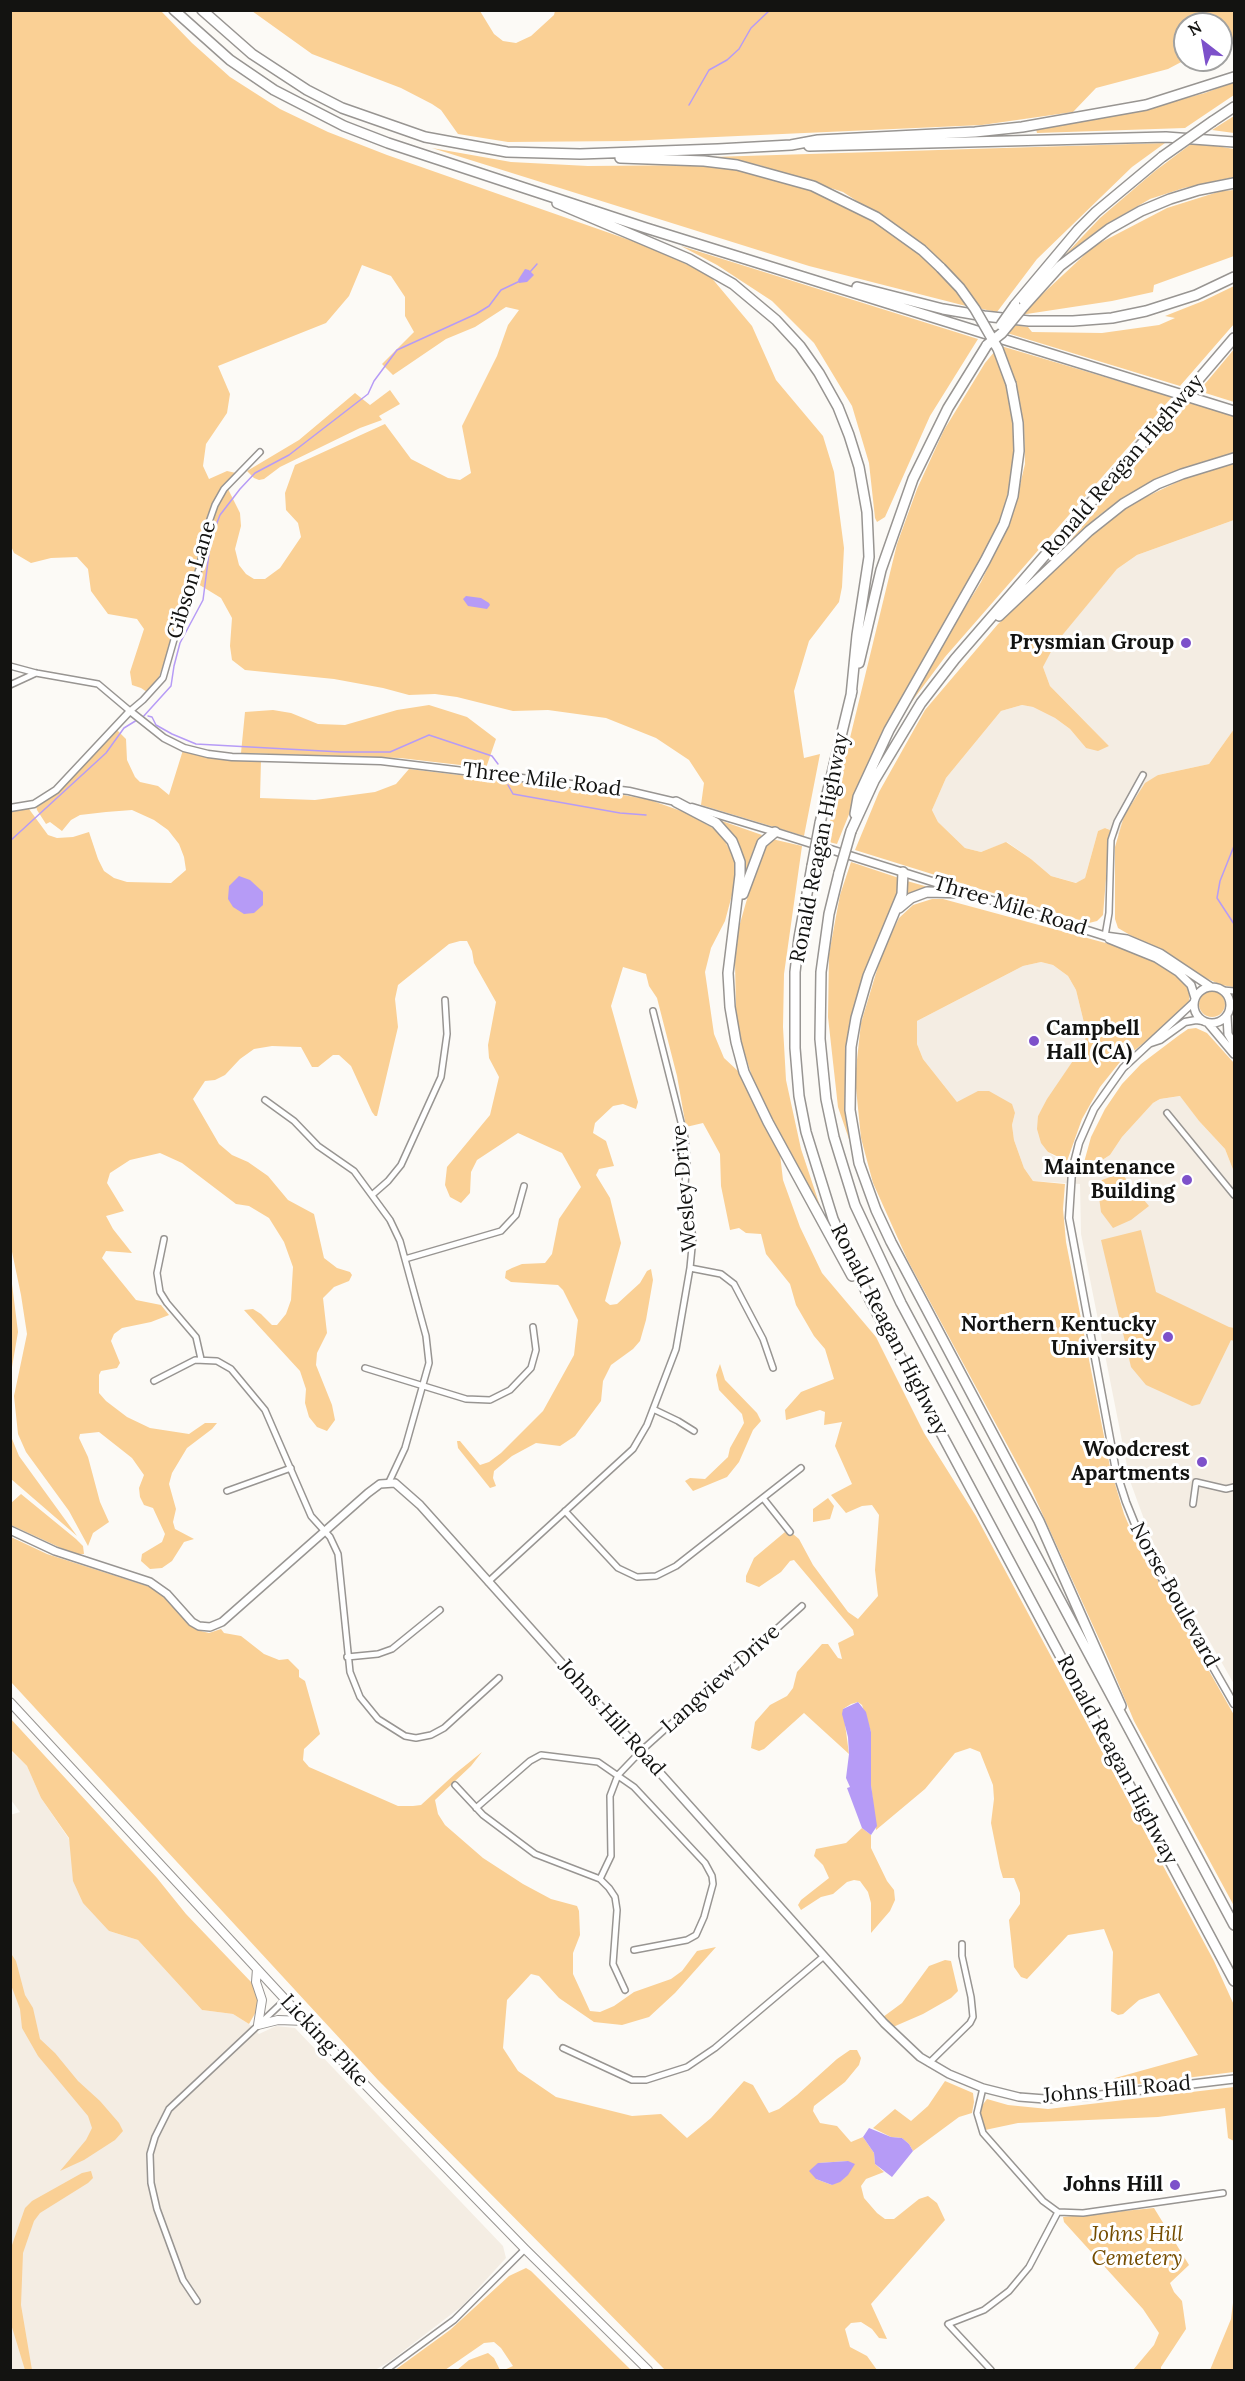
<!DOCTYPE html>
<style>
body{margin:0}
#map{position:relative;width:1245px;height:2381px;overflow:hidden;background:#fcfaf6;font-family:Lora,serif}
canvas{display:block}
.frame{position:absolute;inset:0;border:12px solid #131311;pointer-events:none}
.north{position:absolute;left:1173px;top:12px;width:60px;height:60px;box-sizing:border-box;background:#fff;border:2px solid #a1a1a0;border-radius:50%;rotate:329deg;font-size:16px;font-weight:700;line-height:24px;text-align:center;color:#131311}
.north::after{content:'';display:block;margin:auto;width:21px;height:27px;background:#7d51ca;clip-path:polygon(50% 0,100% 100%,50% 72%,0 100%)}
</style>
<div id="map">
<canvas width="1245" height="2381"></canvas>
<div class="frame"></div>
<div class="north">N</div>
</div>
<script>
const context = document.querySelector('canvas').getContext('2d');
context.lineJoin = 'round';
function fillPath(path, color) { context.fillStyle = color; context.fill(path, 'evenodd'); }
const poly = rows => new Path2D(rows.map(r => 'M' + r).join(''));
function strokePath(path, color, width, dash) { context.strokeStyle = color; context.lineWidth = width; context.lineCap = dash ? 'butt' : 'round'; context.setLineDash(dash || []); context.stroke(path); }
function label(font, color, halo, rows, align = 'center') {
  context.font = font + ' Lora,serif'; context.lineWidth = 6; context.setLineDash([]); context.textBaseline = 'middle'; context.strokeStyle = halo; context.fillStyle = color; for (const [text, x, y, turn = 0] of rows) {
    context.save(); context.translate(x, y); context.rotate((+turn || 0) * Math.PI / 180); context.textAlign = isNaN(turn) ? turn : align; if (halo) context.strokeText(text, 0, 0); context.fillText(text, 0, 0); context.restore();
  }
}
const built = poly([
 [1234,520,1234,729,1209,764,1158,775,1124,816,1119,835,1106,828,1098,831,1085,878,1077,883,1051,876,1031,859,1007,842,981,852,965,848,938,822,932,810,946,778,1001,711,1022,705,1033,707,1055,718,1070,729,1086,748,1109,746,1050,686,1043,667,1054,644,1117,569,1137,555],
 [1041,962,1053,965,1068,976,1076,990,1086,1031,1085,1043,1038,1116,1048,1152,1057,1158,1091,1168,1110,1155,1122,1137,1153,1103,1160,1099,1181,1096,1199,1121,1225,1149,1234,1172,1234,1684,1152,1541,1130,1481,1081,1234,1080,1184,1033,1181,1024,1168,1014,1140,1012,1125,1015,1113,957,1102,923,1059,917,1044,917,1021,1023,966],
 [10,1750,27,1766,41,1798,69,1839,71,1848,109,1931,138,1940,202,2010,233,2014,249,2024,259,2034,276,2026,295,2028,503,2246,506,2258,462,2306,389,2362,375,2370,11,2370,10,1815,20,1812,11,1800]
]);
const green = poly([
 [11,11,161,11,192,43,230,77,280,109,328,132,387,155,658,250,710,276,752,326,776,380,823,436,834,472,844,548,842,587,839,602,809,641,794,691,804,758,820,754,804,836,701,805,704,783,689,760,656,738,606,718,548,710,513,711,457,697,435,694,409,695,383,688,334,679,245,670,232,660,230,646,232,618,221,598,198,584,208,536,219,502,228,489,240,513,241,526,235,549,239,565,246,574,254,579,265,579,280,568,301,537,298,523,286,510,285,493,295,465,385,424,411,459,448,478,460,480,471,473,462,426,497,356,508,325,519,310,506,307,475,327,446,339,393,375,382,364,414,332,405,316,405,297,391,276,362,265,349,296,326,323,218,366,230,394,227,413,206,444,203,466,209,479,227,471,236,473,217,497,208,514,199,559,158,680,147,692,141,688,132,685,130,672,144,629,137,619,108,614,91,591,88,569,77,557,51,558,31,563,14,553,11,546],
 [555,11,1234,10,1234,43,1221,46,1221,24,1185,24,1185,60,1168,69,1096,88,1073,112,982,125,627,141,508,142,458,134,441,110,432,104,401,88,312,54,252,11,480,11,494,34,503,41,516,43,531,36,554,15],
 [1234,82,1234,95,1185,128,1037,133,1036,129,1126,114,1205,93],
 [1234,116,1234,133,1212,130,1226,121],
 [1165,143,1132,167,1037,259,997,312,982,309,954,275,926,246,843,192,759,165,712,157],
 [1199,143,1234,149,1234,177,1184,188,1150,199,1107,224,1065,255,1100,218,1155,171,1191,144],
 [432,148,511,162,588,166,700,165,756,173,818,191,866,215,914,249,938,270,970,307,809,266],
 [1234,190,1234,256,1154,285,1153,292,1112,301,1020,315,1094,246,1167,208,1221,191],
 [681,246,978,339,930,416,885,517,877,522,875,518,869,463,852,406,814,343,772,301,717,265],
 [1234,286,1234,324,1180,386,1007,333,1013,325,1028,327,1032,332,1102,333,1159,325,1175,318,1165,316,1203,301],
 [1001,346,1172,397,945,657,904,712,928,667,981,582,1013,514,1025,464,1024,427,1017,387],
 [1234,349,1234,402,1199,391,1230,354],
 [995,351,1008,387,1014,422,1013,473,1001,519,981,561,881,735,837,844,825,841,897,544,917,489,944,430,985,363],
 [390,390,400,404,379,416,382,420,360,428,280,467,264,479,259,480,254,478,247,471,299,440,355,393,370,405],
 [1188,402,1234,416,1234,454,1205,461,1164,477,1118,502,1098,516,1071,542,1069,539],
 [1234,464,1234,520,1137,555,1117,569,1055,644,1043,667,1050,686,1109,746,1098,751,1086,748,1070,729,1055,718,1033,707,1022,705,1001,711,946,778,932,810,938,822,965,848,981,852,1006,842,1031,859,1051,876,1076,883,1085,878,1098,831,1105,828,1110,830,1103,915,1097,921,1089,923,855,850,879,792,925,710,998,624,1079,545,1127,506,1196,473],
 [429,705,467,717,496,739,486,768,400,758,241,753,245,712,273,710,291,713,318,724,345,725,397,710],
 [116,729,126,739,127,760,135,777,140,782,158,786,169,795,183,750,216,759,261,760,260,798,315,800,375,792,396,784,409,769,618,794,650,800,684,812,720,832,734,858,736,880,725,921,711,948,705,972,714,1034,724,1058,738,1071,780,1154,783,1180,800,1227,822,1273,876,1337,924,1433,976,1516,1214,1961,1234,2005,1234,2072,1106,2088,1115,2078,1198,2055,1159,1993,1139,2000,1123,2014,1118,2015,1111,2011,1113,1952,1104,1929,1068,1935,1027,1979,1021,1977,1014,1967,1009,1920,1020,1904,1020,1893,1014,1878,1003,1878,1000,1868,991,1823,994,1799,993,1785,980,1752,970,1748,955,1753,925,1789,876,1830,871,1785,871,1732,862,1705,858,1702,851,1704,843,1709,849,1754,804,1713,764,1749,759,1751,751,1748,755,1722,770,1705,787,1696,793,1688,797,1672,822,1644,828,1644,838,1658,842,1659,838,1643,854,1635,853,1630,794,1560,790,1561,781,1572,759,1587,746,1582,746,1576,754,1558,785,1532,791,1536,793,1534,799,1539,813,1565,848,1612,858,1619,878,1596,875,1570,879,1515,872,1505,862,1506,846,1513,831,1495,852,1484,835,1446,842,1422,824,1425,825,1412,820,1410,786,1420,785,1410,801,1392,834,1379,825,1349,814,1336,796,1305,790,1284,766,1254,761,1234,746,1233,739,1228,730,1230,721,1186,720,1154,703,1123,686,1127,677,1076,657,998,649,986,646,974,623,967,611,1006,638,1102,636,1109,623,1104,613,1106,595,1123,593,1133,606,1141,614,1166,599,1169,596,1175,610,1198,621,1243,605,1301,610,1305,617,1304,640,1283,647,1271,651,1269,653,1280,646,1320,640,1341,633,1349,611,1365,603,1381,601,1401,575,1436,560,1446,536,1443,512,1456,494,1471,493,1478,496,1486,490,1488,458,1448,457,1441,460,1441,480,1465,489,1462,501,1453,543,1411,574,1355,578,1320,563,1290,558,1285,511,1282,505,1278,506,1271,512,1268,522,1264,545,1263,552,1254,559,1219,581,1187,562,1153,518,1133,477,1160,471,1172,470,1193,461,1203,450,1197,445,1185,447,1167,490,1115,499,1077,489,1058,488,1045,496,1002,474,963,472,951,467,941,460,941,449,944,398,985,395,999,398,1027,377,1116,375,1116,372,1112,351,1066,339,1055,333,1055,318,1067,312,1067,301,1047,272,1046,254,1049,240,1059,225,1075,215,1080,205,1081,193,1099,219,1144,232,1155,248,1162,268,1176,288,1200,314,1214,324,1258,337,1268,350,1272,352,1275,349,1281,334,1287,323,1298,327,1333,317,1353,316,1365,332,1405,335,1420,327,1431,317,1427,309,1417,305,1403,306,1389,300,1371,244,1310,253,1309,261,1314,272,1325,277,1325,286,1314,291,1300,293,1267,284,1242,269,1218,249,1206,236,1204,182,1163,160,1153,130,1160,110,1173,107,1183,124,1211,106,1216,113,1229,132,1253,106,1251,102,1258,136,1300,161,1305,169,1315,151,1322,122,1328,114,1334,111,1341,120,1363,117,1368,101,1371,99,1375,99,1393,106,1401,127,1417,150,1428,189,1434,205,1423,217,1423,212,1429,187,1448,172,1473,169,1484,176,1509,173,1522,175,1529,194,1539,184,1542,172,1561,162,1568,150,1569,141,1561,142,1554,162,1542,165,1534,153,1508,144,1505,140,1497,139,1488,144,1475,132,1458,99,1432,80,1434,79,1438,88,1457,100,1502,109,1522,93,1533,88,1546,69,1511,26,1452,18,1434,14,1396,27,1334,21,1295,11,1247,11,811,29,809,48,835,57,838,73,837,89,832,98,859,104,871,114,878,127,882,171,883,186,870,184,857,179,844,168,830,154,820,132,810,106,812,80,815,71,820,62,831,50,822,46,824,37,810,36,806,54,795],
 [1234,729,1234,987,1233,987,1221,985,1197,974,1118,928,1115,919,1115,847,1124,816,1145,783,1158,775,1209,764],
 [722,821,762,835,754,848,743,880,720,822],
 [772,839,802,846,784,974,783,1027,786,1080,801,1149,826,1224,757,1092,741,1042,736,1010,735,962,739,927,761,850],
 [851,862,899,878,898,894,884,924,856,1003,847,1047,847,1123,853,1151,838,1107,828,1017,829,954,840,895],
 [907,881,932,888,904,899],
 [932,899,943,899,1124,948,1147,956,1172,972,1186,982,1190,992,1189,1001,1177,1016,1120,1062,1100,1087,1082,1119,1067,1161,1048,1152,1041,1143,1037,1129,1038,1116,1047,1099,1085,1043,1086,1031,1076,990,1068,976,1053,965,1041,962,1023,966,917,1021,917,1044,923,1059,957,1102,978,1091,989,1091,1012,1104,1015,1113,1012,1125,1014,1140,1024,1168,1033,1181,1065,1184,1063,1209,1066,1242,1110,1467,1124,1514,1136,1542,1234,1715,1234,1906,1134,1721,1109,1661,1032,1491,908,1261,873,1183,861,1138,855,1078,861,1023,883,950,899,918,913,905],
 '1199 1004a13 13 0 1 1 26 0a13 13 0 1 1-26 0Z',
 [1196,1028,1207,1033,1234,1063,1234,1172,1225,1149,1199,1121,1180,1096,1160,1099,1153,1103,1122,1137,1110,1155,1090,1168,1083,1166,1091,1137,1105,1109,1122,1084,1141,1064,1178,1036,1188,1029],
 [1121,1173,1149,1206,1131,1220,1113,1228,1101,1212,1098,1190,1102,1180],
 [1141,1230,1156,1292,1229,1327,1234,1328,1234,1341,1231,1340,1200,1404,1192,1406,1146,1385,1131,1367,1101,1240],
 [11,1276,18,1332,11,1373,10,1276],
 [720,1364,725,1380,757,1413,761,1421,753,1430,739,1462,727,1477,693,1491,685,1481,690,1478,705,1479,728,1457,730,1448,744,1423,742,1414,719,1390,716,1375],
 [10,1434,19,1456,77,1536,11,1479],
 [21,1494,76,1539,83,1546,84,1554,74,1554,11,1525,10,1504],
 [828,1498,834,1506,830,1519,813,1522,813,1509],
 [11,1537,47,1554,150,1587,161,1594,197,1630,209,1633,221,1629,224,1633,241,1636,264,1654,279,1660,288,1659,299,1670,299,1677,305,1681,320,1734,304,1749,303,1760,309,1767,398,1806,413,1806,421,1805,456,1773,482,1752,471,1766,435,1800,438,1814,445,1825,483,1858,523,1884,551,1899,577,1906,579,1911,580,1935,573,1953,573,1974,590,2011,600,2012,614,2006,634,1992,671,1979,682,1971,697,1951,716,1947,675,1993,649,2017,622,2025,594,2022,559,1998,539,1976,531,1974,507,2000,503,2048,518,2071,556,2097,632,2116,661,2114,687,2138,711,2118,744,2081,753,2085,769,2113,779,2109,797,2095,837,2059,850,2050,857,2050,861,2058,859,2065,845,2082,814,2106,813,2111,820,2123,837,2126,851,2142,863,2137,874,2153,875,2164,884,2172,866,2179,861,2186,864,2198,877,2213,885,2219,894,2219,919,2199,928,2196,937,2203,945,2220,871,2304,887,2339,879,2338,872,2329,861,2322,851,2323,845,2329,850,2347,867,2356,877,2370,665,2370,378,2080,11,1682],
 [848,2161,832,2185,816,2179,819,2163],
 [10,1718,157,1878,186,1914,252,1983,259,1997,257,2010,249,2024,233,2014,202,2010,138,1940,109,1931,83,1903,73,1881,69,1838,41,1798,27,1766,11,1750],
 [862,1828,871,1835,871,1848,887,1881,894,1890,895,1900,890,1911,871,1933,871,1903,868,1892,860,1881,854,1880,847,1882,833,1894,821,1897,801,1910,798,1905,801,1900,829,1878,823,1865,814,1856,816,1849,846,1843],
 [10,1952,16,1961,25,1995,33,2008,40,2039,55,2053,78,2081,100,2101,119,2123,123,2131,115,2140,84,2160,60,2171,86,2140,92,2128,88,2116,38,2056,22,2028,20,2009,11,1985],
 [945,1960,951,1961,958,1991,951,1998,923,2014,893,2027,883,2017,902,2003,929,1966],
 [945,2081,973,2093,974,2102,972,2113,959,2117,913,2151,909,2144,902,2138,891,2137,873,2128,895,2109,911,2121,928,2106],
 [1234,2087,1234,2141,1228,2138,1225,2108,1158,2117,1018,2123,985,2130,981,2115,981,2107,987,2099,1008,2105,1048,2109],
 [91,2171,93,2178,88,2183,40,2213,34,2221,23,2253,21,2305,32,2370,25,2370,11,2324,12,2245,25,2208,32,2201,82,2173],
 [1154,2208,1189,2265,1170,2283,1174,2292,1182,2301,1186,2329,1161,2367,1161,2370,1133,2370,1154,2345,1159,2333,1143,2309,1064,2222,1063,2217],
 [526,2268,531,2271,631,2370,504,2370,513,2366,501,2348,494,2342,484,2343,445,2370,395,2370,450,2330,509,2276],
 [1234,2295,1234,2370,1210,2370,1231,2319],
 [488,2353,494,2358,500,2370,457,2370,469,2360]
]);
const water = poly([
 [525,269,529,270,534,275,527,282,519,283,518,280],
 [466,596,481,598,489,603,490,605,487,609,468,606,463,599],
 [239,876,250,880,263,892,263,905,254,913,244,914,233,907,228,899,229,886],
 [858,1702,866,1712,871,1732,871,1785,877,1826,871,1835,862,1828,847,1788,850,1787,846,1778,849,1754,848,1737,842,1714,843,1709],
 [869,2128,891,2137,902,2138,909,2144,913,2151,892,2177,875,2164,874,2153,863,2137],
 [848,2161,855,2164,848,2175,840,2182,832,2185,816,2179,809,2171,818,2163]
]);
const stream = poly([
 [689,105,709,70,727,60,739,49,751,28,770,10],
 [530,272,537,264],
 [148,716,152,717,156,725,172,734,196,744,341,752,390,752,429,735,492,756,498,764],
 [142,718,171,686,174,666,180,643,203,600,211,538,220,515,240,489,255,473,289,455,368,394,374,381,397,350,476,314,489,306,501,290,520,281],
 [508,785,513,794,620,813,646,815],
 [10,841,106,753,124,728,137,720],
 [1234,846,1220,881,1217,898,1234,924]
]);
const minor = poly([
 [10,666,36,673,98,684,130,711,143,700,163,678,175,636,199,569,208,525,215,505,224,489,260,452],
 [10,685,36,673],
 [1105,936,1109,913,1111,840,1117,822,1143,775],
 [1223,990,1234,991],
 [1229,1008,1234,1003],
 [265,1100,294,1121,318,1146,354,1171,390,1220,400,1241,426,1336,429,1363,405,1448,389,1482],
 [1167,1113,1234,1195],
 [372,1195,388,1181,401,1165,441,1077,447,1034,445,1000],
 [164,1239,157,1273,160,1292,167,1303,196,1337,201,1359],
 [405,1259,501,1231,516,1215,524,1186],
 [690,1268,721,1274,734,1284,763,1339,773,1368],
 [365,1368,466,1399,490,1400,510,1390,531,1368,536,1350,533,1327],
 [154,1381,195,1360,217,1361,231,1369,265,1410,311,1516,330,1537,338,1554,350,1672,360,1697,378,1719,405,1736,416,1738,431,1735,444,1728,499,1678],
 [653,1409,678,1421,694,1431],
 [227,1491,291,1468],
 [763,1498,790,1532],
 [1193,1504,1196,1482,1226,1489,1234,1487],
 [565,1511,618,1568,637,1577,656,1576,676,1566,801,1468],
 [488,1582,633,1449,647,1425,676,1349,690,1268,693,1237,684,1196,687,1161,685,1138,653,1011],
 [347,1657,378,1654,392,1649,440,1610],
 [455,1785,483,1815,535,1854,600,1879,609,1888,615,1897,617,1910,613,1964,625,1990],
 [476,1808,530,1761,541,1755,598,1762,634,1787,705,1863,712,1876,713,1884,704,1917,696,1935,687,1940,634,1950],
 [600,1879,611,1856,610,1796,618,1775,641,1751,802,1606],
 [563,2048,632,2080,646,2080,687,2067,715,2048,824,1956],
 [929,2063,970,2023,973,2017,971,1997,962,1956,962,1944],
 [983,2088,977,2113,983,2133,1043,2201,1058,2212,1083,2213,1223,2193],
 [197,2301,183,2280,157,2209,151,2183,150,2154,155,2137,169,2109,285,2000],
 [386,2370,454,2320,525,2249],
 [991,2370,948,2324,984,2310,1009,2291,1029,2267,1058,2212]
]);
const tertiary = poly([
 [692,807,775,832],
 [10,808,34,804,56,790,130,711,164,738,184,748,208,754,232,757,381,761,629,791,680,803],
 [1194,1002,1123,1068,1094,1109,1079,1143,1072,1171,1069,1218,1116,1471,1126,1502,1145,1549,1234,1704],
 [1151,1043,1160,1040,1185,1022,1196,1020,1203,1021]
]);
const secondary = poly([
 [775,832,1105,936,1127,939,1160,953,1211,987],
 [1109,939,1156,958,1178,972,1191,985,1195,998],
 '1194 1005a18 18 0 1 1 36 0a18 18 0 1 1-36 0Z',
 [1227,1016,1228,1034,1234,1044],
 [1208,1023,1234,1054],
 [10,1530,55,1551,150,1582,167,1594,192,1622,199,1626,210,1627,222,1622,368,1493,380,1484,395,1483,420,1505,884,2023,920,2057,949,2074,983,2088,1019,2097,1045,2099,1092,2096,1234,2079]
]);
const primary = poly([
 [10,1702,345,2064,525,2249,648,2370],
 [257,1969,256,1982,262,2000,258,2025,278,2020,305,2021]
]);
const motorway = poly([
 [174,10,230,60,274,90,344,126,388,143,646,228,1234,411],
 [202,10,252,54,307,90,342,108,425,137,507,152,580,154,718,149,791,145,818,140,975,132,1022,127,1146,105,1234,77],
 [1213,121,1234,107],
 [809,146,1166,137,1234,142],
 [620,158,704,161,737,165,813,186,876,217,922,250,941,268],
 [557,203,689,259,733,284,776,320,800,346,819,373,838,407,849,435,859,467,867,512,869,557,857,635,851,696],
 [857,287,943,309,984,316,1029,321,1073,321,1112,318,1146,311,1196,295,1234,277],
 [1015,305,1078,230,1096,212,1162,157],
 [1024,306,1060,266,1109,229,1141,211,1170,199,1199,190,1234,183],
 [1198,380,1234,338],
 [999,616,1089,531,1123,504,1157,484,1182,474,1234,458],
 [859,663,881,570,913,479,948,408,987,345],
 [676,802,716,823,732,841,736,851,740,862,740,875,728,973,730,1007,736,1042,744,1072,768,1122,852,1276],
 [855,814,858,797,889,730,985,561,1004,524,1013,496,1019,451,1018,423,1011,384],
 [820,823,852,691],
 [851,831,874,781,921,703,955,659,1165,417],
 [812,866,799,938,795,972,795,1048,799,1096,806,1132,833,1219,870,1300,1234,1981],
 [903,872,902,894,868,976,856,1018,851,1047,850,1110,859,1163,876,1210,891,1242,1039,1521,1121,1706],
 [839,873,829,914,821,972,820,1039,826,1099,834,1137,855,1205,901,1303,1234,1925],
 [743,894,762,843,775,832],
 [899,908,911,898,927,892,967,893]
]);
const motorwayBridge = poly([
 [1162,157,1213,121],
 [941,268,960,288,975,309,998,349,1011,384],
 [1001,325,1015,305],
 [987,345,1002,333,1024,306],
 [1165,417,1198,380],
 [812,866,820,823],
 [839,873,851,831]
]);
const markers = [
 [1186,643,6,"#7d51ca"],
 [1034,1041,6,"#7d51ca"],
 [1187,1180,6,"#7d51ca"],
 [1168,1337,6,"#7d51ca"],
 [1202,1462,6,"#7d51ca"],
 [1175,2185,6,"#7d51ca"]
];
const streetNames = [
 ["Ronald Reagan Highway",1123,466,-49],
 ["Gibson Lane",192,580,-73],
 ["Three Mile Road",542,780,7],
 ["Ronald Reagan Highway",820,848,-79],
 ["Three Mile Road",1010,906,17],
 ["Wesley Drive",685,1188,-95],
 ["Ronald Reagan Highway",889,1330,63],
 ["Norse Boulevard",1174,1595,61],
 ["Langview Drive",721,1679,-42],
 ["Johns Hill Road",611,1718,48],
 ["Ronald Reagan Highway",1117,1760,62],
 ["Licking Pike",324,2041,47],
 ["Johns Hill Road",1117,2090,-5]
];
const poiNames = [
 ["Prysmian Group",1174,643],
 ["Campbell",1046,1029,"left"],
 ["Hall (CA)",1046,1053,"left"],
 ["Maintenance",1175,1168],
 ["Building",1175,1192],
 ["Northern Kentucky",1156,1325],
 ["University",1156,1349],
 ["Woodcrest",1190,1450],
 ["Apartments",1190,1474],
 ["Johns Hill",1163,2185]
];
const parkNames = [
 ["Johns Hill",1137,2235],
 ["Cemetery",1137,2259]
];
fillPath(built, '#f4ede3');
fillPath(green, '#fad095');
fillPath(water, '#b69bf6');
strokePath(stream, '#b69bf6', 1.5);
strokePath(minor, '#989592', 8);
strokePath(tertiary, '#989592', 9);
strokePath(secondary, '#989592', 10);
strokePath(primary, '#989592', 10);
strokePath(motorway, '#989592', 12);
strokePath(minor, '#fff', 5);
strokePath(tertiary, '#fff', 6);
strokePath(secondary, '#fff', 7);
strokePath(primary, '#fff', 8);
strokePath(motorway, '#fff', 9);
strokePath(motorwayBridge, '#989592', 12, []);
strokePath(motorwayBridge, '#fff', 9);
for (const [x, y, r, color] of markers) { const dot = new Path2D(); dot.arc(x, y, r, 0, 2 * Math.PI); context.fillStyle = color; context.fill(dot); strokePath(dot, '#fff', 2); }
label('21px', '#131311', '#fff', streetNames);
label('bold 21px', '#131311', '#fff', poiNames, 'right');
label('italic 21px', '#754d00', '#fff', parkNames);
</script>
